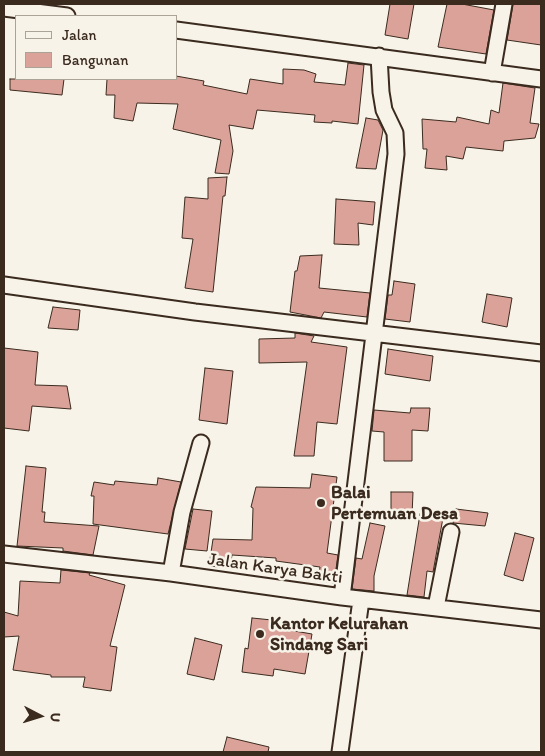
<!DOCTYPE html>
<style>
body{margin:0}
#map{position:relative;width:545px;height:756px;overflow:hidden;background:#f7f3e8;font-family:Itim,sans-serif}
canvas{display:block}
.frame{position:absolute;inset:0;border:5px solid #3b2a1e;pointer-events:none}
.legend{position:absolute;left:15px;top:15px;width:162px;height:65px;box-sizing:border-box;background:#f7f3e8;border:1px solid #aca397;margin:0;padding:6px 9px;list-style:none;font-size:15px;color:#3b2a1e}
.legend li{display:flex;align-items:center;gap:10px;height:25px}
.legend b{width:25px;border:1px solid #aca397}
.north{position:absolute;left:15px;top:691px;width:50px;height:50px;-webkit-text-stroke:4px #f7f3e8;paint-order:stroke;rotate:95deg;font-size:14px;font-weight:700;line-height:20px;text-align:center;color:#3b2a1e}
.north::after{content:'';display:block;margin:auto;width:18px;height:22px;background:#3b2a1e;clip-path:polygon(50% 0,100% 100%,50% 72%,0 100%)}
</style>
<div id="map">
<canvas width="545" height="756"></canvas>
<div class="frame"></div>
<ul class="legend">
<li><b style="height:6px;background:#f7f3e8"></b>Jalan</li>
<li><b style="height:14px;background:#dba299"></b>Bangunan</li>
</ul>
<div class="north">U</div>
</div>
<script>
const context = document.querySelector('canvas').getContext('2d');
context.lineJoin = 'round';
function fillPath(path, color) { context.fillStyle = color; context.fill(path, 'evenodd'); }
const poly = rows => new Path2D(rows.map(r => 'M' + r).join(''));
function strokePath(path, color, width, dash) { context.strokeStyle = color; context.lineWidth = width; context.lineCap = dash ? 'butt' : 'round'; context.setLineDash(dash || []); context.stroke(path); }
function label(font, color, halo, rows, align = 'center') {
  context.font = font + ' Itim,sans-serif'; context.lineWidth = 5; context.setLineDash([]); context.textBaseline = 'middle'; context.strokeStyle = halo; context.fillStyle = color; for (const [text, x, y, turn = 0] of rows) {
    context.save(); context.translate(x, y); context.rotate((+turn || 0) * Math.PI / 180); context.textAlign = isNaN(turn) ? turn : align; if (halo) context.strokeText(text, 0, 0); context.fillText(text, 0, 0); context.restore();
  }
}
const building = poly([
 [390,4,414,4,408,39,385,35,390,4],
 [447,4,462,4,494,10,486,54,438,47,447,4],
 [513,4,541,4,541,45,507,40,513,4],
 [348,63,364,65,358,124,332,121,332,123,314,122,315,115,257,110,253,129,229,125,233,151,229,174,215,173,221,140,173,129,178,104,137,103,133,121,114,118,115,95,106,95,107,79,176,79,176,76,204,81,203,85,247,94,250,79,283,84,283,69,304,70,316,74,314,82,345,85,348,63],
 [10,79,64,79,62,95,10,90,10,79],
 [503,83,535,88,530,123,539,124,535,138,504,141,503,151,466,147,463,159,446,156,447,170,425,168,427,149,423,149,422,119,456,122,457,117,489,124,491,110,499,113,503,83],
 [366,118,378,120,383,130,376,169,356,168,366,118],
 [227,177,225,196,223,196,213,292,185,288,193,239,182,238,185,197,208,199,208,178,227,177],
 [336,199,375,202,373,225,358,223,359,245,334,244,336,199],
 [322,255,319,288,370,293,367,317,324,312,321,318,290,312,295,271,297,271,300,256,322,255],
 [394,281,415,284,410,322,385,319,388,295,392,295,394,281],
 [487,294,512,298,507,327,482,322,487,294],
 [53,307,80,310,78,330,48,328,53,307],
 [295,333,314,336,311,342,347,347,337,424,317,422,314,456,294,456,307,362,259,363,259,339,295,338,295,333],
 [4,348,38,352,35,385,67,386,71,409,32,406,29,431,4,428,4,348],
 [388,349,433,356,430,381,385,374,388,349],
 [205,368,233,371,227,424,199,420,205,368],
 [411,408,430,408,428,431,412,430,412,461,384,461,384,432,372,431,374,410,410,413,411,408],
 [26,466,46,468,42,512,45,512,44,522,99,526,93,555,63,551,63,548,17,546,26,466],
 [312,474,337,477,327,553,338,555,334,583,318,580,320,567,276,561,276,558,232,555,230,568,209,566,213,539,252,540,253,508,251,507,256,487,310,488,312,474],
 [158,478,181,482,168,534,93,524,94,496,91,496,94,482,114,485,115,481,157,485,158,478],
 [391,492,413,492,412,516,391,515,391,492],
 [193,509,212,511,207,551,185,549,193,509],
 [456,509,488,513,485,526,453,523,456,509],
 [420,514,443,518,433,572,427,571,424,597,407,595,420,514],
 [370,523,385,526,374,576,374,591,352,589,356,558,362,559,370,523],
 [515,533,534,538,523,581,504,575,515,533],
 [61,570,90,573,89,575,125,585,110,646,117,647,111,691,83,687,85,677,51,677,51,675,13,670,19,636,4,637,4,612,18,616,20,581,60,583,61,570],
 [252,618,272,620,271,627,312,634,305,674,274,669,273,676,242,672,245,648,248,649,252,618],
 [195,638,222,645,214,680,187,674,195,638],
 [227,737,269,747,268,752,223,752,227,737]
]);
const street = poly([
 [4,8,67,16],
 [176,30,541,79],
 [492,73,504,4],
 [4,285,195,312,541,353],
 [4,554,171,573,342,597,541,620],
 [171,573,182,512,201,443],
 [342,597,396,154,395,133,384,110,381,92,379,56],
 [436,607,451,532],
 [340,752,361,600]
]);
const markers = [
 [321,503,5,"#3b2a1e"],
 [260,634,5,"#3b2a1e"]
];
const poiNames = [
 ["Balai",331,493],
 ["Pertemuan Desa",331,514],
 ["Kantor Kelurahan",270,624],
 ["Sindang Sari",270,645]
];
const streetNames = [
 ["Jalan Karya Bakti",275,569,8]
];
fillPath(building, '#dba299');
strokePath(building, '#3b2a1e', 1);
strokePath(street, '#3b2a1e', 19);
strokePath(street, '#f7f3e8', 15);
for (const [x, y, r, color] of markers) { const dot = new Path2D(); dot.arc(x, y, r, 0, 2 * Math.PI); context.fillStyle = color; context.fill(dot); strokePath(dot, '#f7f3e8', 2); }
label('bold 18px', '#3b2a1e', '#f7f3e8', poiNames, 'left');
label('18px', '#3b2a1e', '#f7f3e8', streetNames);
</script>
